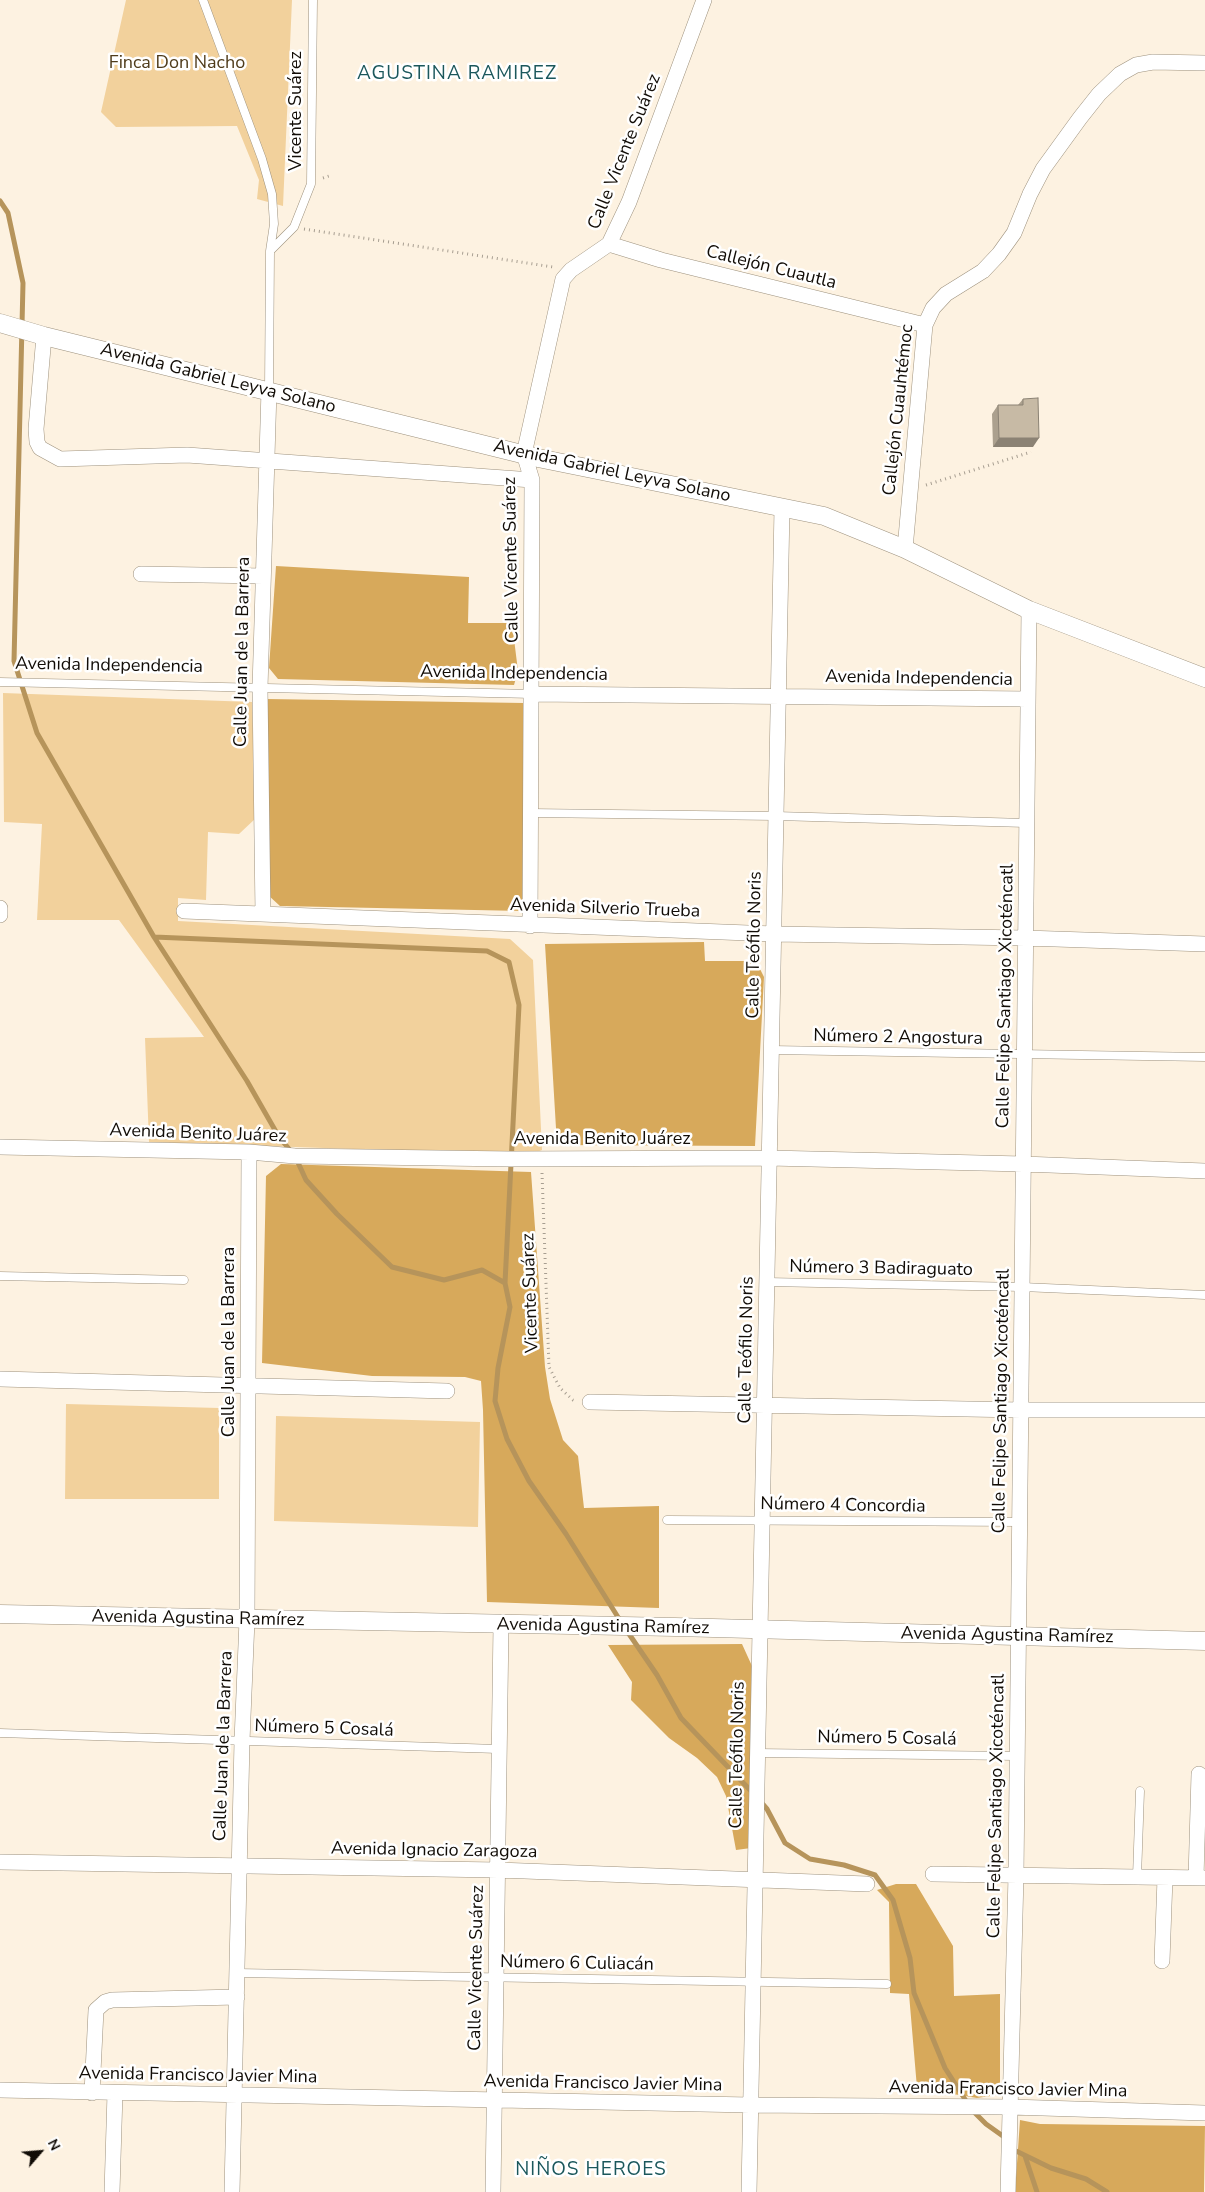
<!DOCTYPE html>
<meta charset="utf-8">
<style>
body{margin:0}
#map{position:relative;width:1205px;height:2192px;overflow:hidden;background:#fdf2e1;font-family:"Nunito Sans",sans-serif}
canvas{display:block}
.north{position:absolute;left:15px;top:2127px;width:50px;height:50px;-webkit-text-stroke:4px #fff;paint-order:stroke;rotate:63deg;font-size:14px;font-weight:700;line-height:20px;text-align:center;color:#110c06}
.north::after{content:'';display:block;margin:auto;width:18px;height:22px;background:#110c06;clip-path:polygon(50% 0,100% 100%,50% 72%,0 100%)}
</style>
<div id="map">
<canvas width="1205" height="2192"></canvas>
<div class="north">N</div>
</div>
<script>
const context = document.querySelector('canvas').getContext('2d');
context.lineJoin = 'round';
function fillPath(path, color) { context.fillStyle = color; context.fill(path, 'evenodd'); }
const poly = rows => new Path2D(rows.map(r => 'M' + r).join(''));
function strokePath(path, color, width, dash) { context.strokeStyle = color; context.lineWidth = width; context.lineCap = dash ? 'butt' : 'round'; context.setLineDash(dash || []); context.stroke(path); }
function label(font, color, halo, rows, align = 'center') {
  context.font = font + ' "Nunito Sans",sans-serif'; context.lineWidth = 5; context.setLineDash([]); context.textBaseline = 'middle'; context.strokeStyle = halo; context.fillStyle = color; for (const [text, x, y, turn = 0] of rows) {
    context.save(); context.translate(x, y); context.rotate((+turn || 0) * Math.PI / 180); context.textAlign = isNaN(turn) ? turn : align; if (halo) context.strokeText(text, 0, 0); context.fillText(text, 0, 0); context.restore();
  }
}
const green = poly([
 [126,0,292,0,283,206,257,199,259,180,237,126,116,127,101,112],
 [3,693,252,702,256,818,239,834,208,832,206,900,178,898,178,921,510,939,533,960,542,1150,529,1155,149,1142,145,1038,204,1037,119,920,37,920,42,824,4,822],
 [66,1404,219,1408,219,1499,65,1499],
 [276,1416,480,1422,478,1527,274,1521]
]);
const forest = poly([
 [276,566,469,577,468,623,512,623,518,671,514,685,278,679,269,668],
 [267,699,524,703,523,911,280,906,268,895],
 [704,942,705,961,756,961,764,977,755,1146,557,1145,545,944],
 [281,1164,531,1172,545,1367,550,1399,563,1440,578,1456,584,1508,659,1506,659,1608,487,1602,483,1410,481,1381,465,1377,372,1376,262,1363,266,1176],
 [742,1644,752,1666,751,1848,736,1850,726,1796,717,1777,697,1758,669,1738,631,1700,632,1682,608,1645],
 [896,1884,916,1884,953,1946,954,1996,1000,1994,1000,2086,997,2095,977,2098,917,2088,909,1994,890,1993,889,1902,877,1890],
 [1020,2120,1040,2124,1205,2126,1204,2192,1015,2192]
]);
const stream = poly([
 [0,201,8,213,23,283,14,661,37,733,154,937,247,1081,279,1137,295,1156,306,1180,337,1214,392,1267,444,1280,482,1270,505,1283,510,1307,498,1368,495,1401,507,1439,529,1481,566,1534,621,1622],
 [154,937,487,951,509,962,519,1005,505,1283],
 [627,1631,657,1675,681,1718,753,1793],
 [760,1801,767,1809,785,1843,810,1859,844,1865,875,1875,893,1900,910,1958,914,1993,945,2068,968,2104],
 [973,2111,986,2124,1007,2139],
 [1013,2148,1014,2150,1051,2168,1086,2179,1107,2192],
 [1025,2156,1037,2192]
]);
const path = poly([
 [323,178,332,175],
 [304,229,553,267],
 [926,485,1031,452],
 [542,1173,549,1367,560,1388,573,1400,576,1401]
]);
const service = poly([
 [203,0,262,159,272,194,274,224,270,251],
 [269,390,270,251,294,227,311,184,313,0],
 [0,682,533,694],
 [530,813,776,816,1026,823],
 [771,1050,1205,1057],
 [0,1276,184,1280],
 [767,1282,1022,1287,1205,1295],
 [667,1520,1019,1522],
 [0,1733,498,1749],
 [756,1753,1017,1756],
 [1137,1877,1140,1791],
 [237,1973,887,1984]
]);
const minor = poly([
 [609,244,661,260,925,325],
 [44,336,36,429,37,442,40,448,60,459,187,455,532,480],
 [905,549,925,325,933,308,946,294,983,271,999,254,1014,233,1030,194,1043,169,1080,118,1099,94,1120,74,1136,65,1153,62,1205,63],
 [141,574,263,576],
 [533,694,1028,699],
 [0,908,0,915],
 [184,911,774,934,1025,938,1205,944],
 [263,914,260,688,269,390],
 [530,926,532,480,524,454,563,279,571,270,609,244,629,202,704,0],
 [0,1147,249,1152,295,1156,511,1159,769,1158,1023,1164,1205,1171],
 [0,1379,447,1391],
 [590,1402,1021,1410,1205,1410],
 [0,1862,498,1870,867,1884],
 [933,1874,1205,1878],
 [1196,1878,1199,1774],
 [1162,1961,1165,1878],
 [0,2090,750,2105,1010,2107,1205,2113],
 [92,2093,96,2010,105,2002,112,2000,237,1997],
 [112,2192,115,2093],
 [232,2192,242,1741,247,1620,249,1152],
 [493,2192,501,1625],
 [749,2192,782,508],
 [1008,2192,1016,1875,1029,610]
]);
const tertiary = poly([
 [0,323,44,336,538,458,824,516,905,549,1029,610,1205,678],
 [0,1614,675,1627,1205,1641]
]);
const wall = poly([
 [1023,399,1033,447,993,447,992,414,998,405,1018,405]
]);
const shadedWall = poly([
 [999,438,1039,438,1033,447,993,447]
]);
const building = poly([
 [1038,398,1039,438,999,438,998,405,1023,405,1023,399,1038,398]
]);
const parkNames = [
 ["Finca Don Nacho",177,64]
];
const streetNames = [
 ["Vicente Suárez",297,111,-90],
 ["Calle Vicente Suárez",625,152,-68],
 ["Callejón Cuautla",771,268,14],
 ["Avenida Gabriel Leyva Solano",218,379,14],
 ["Callejón Cuauhtémoc",899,410,-84],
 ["Avenida Gabriel Leyva Solano",612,472,12],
 ["Calle Vicente Suárez",512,560,-91],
 ["Calle Juan de la Barrera",243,652,-89],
 ["Avenida Independencia",109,666,1],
 ["Avenida Independencia",514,674,1],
 ["Avenida Independencia",919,679,1],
 ["Avenida Silverio Trueba",605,909,2],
 ["Calle Teófilo Noris",755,945,-89],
 ["Calle Felipe Santiago Xicoténcatl",1006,996,-89],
 ["Número 2 Angostura",898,1038,1],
 ["Avenida Benito Juárez",198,1134,2],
 ["Avenida Benito Juárez",602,1140],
 ["Número 3 Badiraguato",881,1269,1],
 ["Vicente Suárez",531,1293,-92],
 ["Calle Juan de la Barrera",230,1342,-90],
 ["Calle Teófilo Noris",747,1350,-89],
 ["Calle Felipe Santiago Xicoténcatl",1002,1401,-89],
 ["Número 4 Concordia",843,1506,1],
 ["Avenida Agustina Ramírez",198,1619,1],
 ["Avenida Agustina Ramírez",603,1627,1],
 ["Avenida Agustina Ramírez",1007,1636,1],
 ["Número 5 Cosalá",324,1729,2],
 ["Número 5 Cosalá",887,1739,1],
 ["Calle Juan de la Barrera",224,1746,-88],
 ["Calle Teófilo Noris",738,1755,-89],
 ["Calle Felipe Santiago Xicoténcatl",997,1806,-89],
 ["Avenida Ignacio Zaragoza",434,1851,1],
 ["Número 6 Culiacán",577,1964,1],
 ["Calle Vicente Suárez",477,1968,-89],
 ["Avenida Francisco Javier Mina",198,2076,1],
 ["Avenida Francisco Javier Mina",603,2084,1],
 ["Avenida Francisco Javier Mina",1008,2090,1]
];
const neighbourhoodNames = [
 ["AGUSTINA RAMIREZ",457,74],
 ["NIÑOS HEROES",591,2170]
];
fillPath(green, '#f2d19c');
fillPath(forest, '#d7a95b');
strokePath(stream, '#b6945b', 5);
strokePath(service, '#9e927e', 9);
strokePath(minor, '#9e927e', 16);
strokePath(tertiary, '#9e927e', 19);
strokePath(path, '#a79e91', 3, [1, 4]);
strokePath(service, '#fff', 8);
strokePath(minor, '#fff', 15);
strokePath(tertiary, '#fff', 18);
fillPath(wall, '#aba08e');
fillPath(shadedWall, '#8b8274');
fillPath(building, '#c7baa5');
strokePath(building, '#8b8274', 1);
label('18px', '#503c1b', '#fff', parkNames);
label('18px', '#110c06', '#fff', streetNames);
context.letterSpacing = '1px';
label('19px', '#1b575b', '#fff', neighbourhoodNames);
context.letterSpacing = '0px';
</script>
